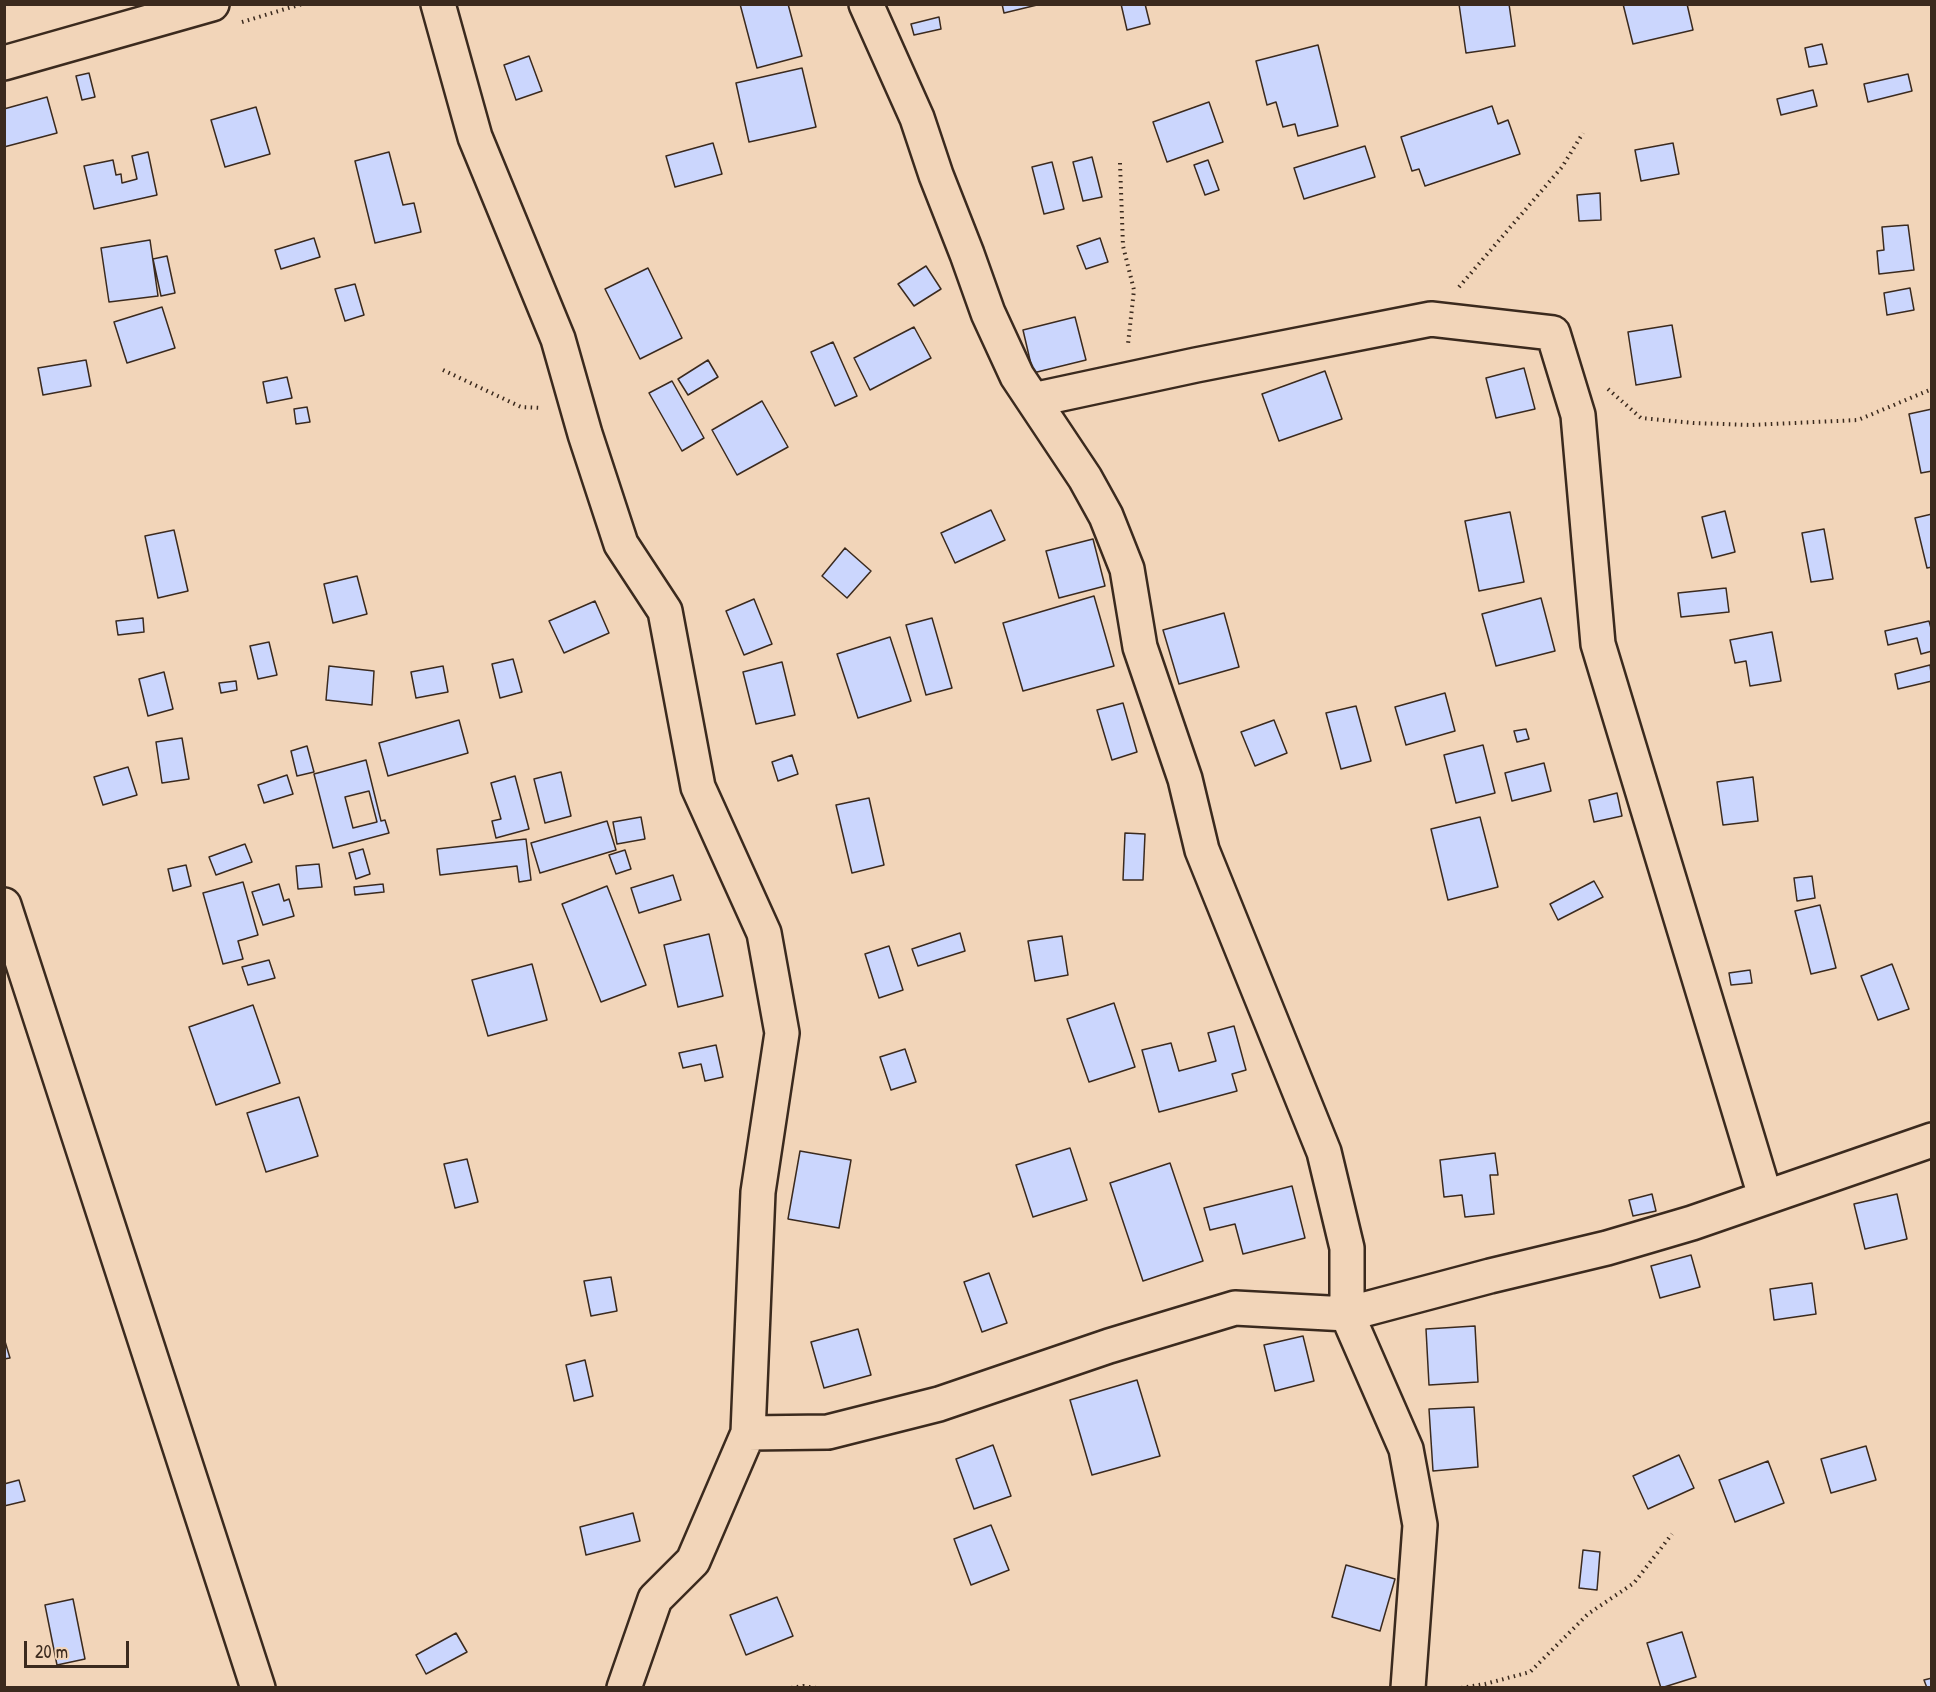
<!DOCTYPE html>
<style>
body{margin:0}
#map{position:relative;width:1936px;height:1692px;overflow:hidden;background:#f2d5b9;font-family:"Patrick Hand",sans-serif}
canvas{display:block}
.frame{position:absolute;inset:0;border:6px solid #3b2a1e;pointer-events:none}
.scale{position:absolute;left:24px;top:1641px;width:105px;height:27px;box-sizing:border-box;border:3px solid #3b2a1e;border-top:0;padding-left:8px;font-size:18px;line-height:21px;white-space:nowrap;color:#3b2a1e;-webkit-text-stroke:4px #f2d5b9;paint-order:stroke}
</style>
<div id="map">
<canvas width="1936" height="1692"></canvas>
<div class="frame"></div>
<div class="scale">20 m</div>
</div>
<script>
const context = document.querySelector('canvas').getContext('2d');
context.lineJoin = 'round';
function fillPath(path, color) { context.fillStyle = color; context.fill(path, 'evenodd'); }
const poly = rows => new Path2D(rows.map(r => 'M' + r).join(''));
function strokePath(path, color, width, dash) { context.strokeStyle = color; context.lineWidth = width; context.lineCap = dash ? 'butt' : 'round'; context.setLineDash(dash || []); context.stroke(path); }
const building = poly([
 [740,4,788,4,802,56,757,68,740,4],
 [1002,4,1037,4,1037,5,1004,13,1002,4],
 [1121,4,1145,4,1150,24,1127,30,1121,4],
 [1459,4,1509,4,1515,46,1466,53,1459,4],
 [1623,4,1687,4,1693,30,1633,44,1623,4],
 [939,17,941,29,914,35,911,24,939,17],
 [1822,44,1827,64,1809,67,1805,48,1822,44],
 [1318,45,1338,126,1298,136,1295,124,1283,127,1276,102,1267,105,1256,61,1318,45],
 [529,56,542,91,516,100,504,65,529,56],
 [802,68,816,127,749,142,736,83,802,68],
 [89,73,95,97,82,100,76,76,89,73],
 [1908,74,1912,91,1868,102,1864,84,1908,74],
 [1813,90,1817,106,1781,115,1777,99,1813,90],
 [47,97,57,133,4,147,4,109,47,97],
 [1209,102,1223,142,1167,162,1153,122,1209,102],
 [1492,106,1498,124,1508,120,1520,154,1425,186,1419,169,1412,171,1401,137,1492,106],
 [256,107,270,154,225,167,211,120,256,107],
 [713,143,722,174,675,187,666,156,713,143],
 [1673,143,1679,174,1641,181,1635,150,1673,143],
 [1365,146,1375,177,1304,199,1294,168,1365,146],
 [148,152,157,195,94,209,84,166,113,160,116,175,121,174,122,183,137,179,132,156,148,152],
 [389,152,403,205,414,203,421,232,375,243,355,161,389,152],
 [1092,157,1102,197,1083,201,1073,162,1092,157],
 [1208,160,1219,190,1205,195,1194,165,1208,160],
 [1052,162,1064,209,1044,214,1032,167,1052,162],
 [1600,193,1601,220,1579,221,1577,195,1600,193],
 [1908,225,1914,270,1879,274,1877,251,1884,250,1882,227,1908,225],
 [314,238,320,257,281,269,275,250,314,238],
 [1100,238,1108,262,1086,269,1077,246,1100,238],
 [150,240,158,296,109,302,101,248,150,240],
 [167,256,175,293,161,296,153,259,167,256],
 [926,266,941,289,914,306,898,284,926,266],
 [648,268,682,338,640,359,605,289,648,268],
 [355,284,364,315,345,321,335,289,355,284],
 [1910,288,1914,310,1887,315,1884,293,1910,288],
 [162,307,175,348,127,363,114,322,162,307],
 [1075,317,1086,360,1033,373,1023,330,1075,317],
 [1672,325,1681,377,1636,385,1628,332,1672,325],
 [914,327,931,358,870,390,854,358,914,327],
 [833,342,857,396,835,406,811,352,833,342],
 [86,360,91,386,43,395,38,368,86,360],
 [708,360,718,377,688,395,678,379,708,360],
 [1524,368,1535,409,1496,418,1486,378,1524,368],
 [1325,371,1342,419,1279,441,1262,394,1325,371],
 [287,377,292,398,267,403,263,382,287,377],
 [672,381,704,438,682,451,649,393,672,381],
 [762,401,788,447,737,475,712,430,762,401],
 [307,407,310,422,296,424,294,409,307,407],
 [1932,409,1932,471,1921,473,1909,414,1932,409],
 [991,510,1005,540,955,563,941,533,991,510],
 [1725,511,1735,552,1712,558,1702,517,1725,511],
 [1510,512,1524,582,1479,591,1465,521,1510,512],
 [1932,514,1932,567,1927,568,1915,518,1932,514],
 [1824,529,1833,579,1811,582,1802,533,1824,529],
 [174,530,188,591,158,598,145,536,174,530],
 [1093,539,1105,586,1059,598,1046,551,1093,539],
 [845,548,871,571,847,598,822,576,845,548],
 [357,576,367,614,333,623,324,584,357,576],
 [1726,588,1729,612,1681,617,1678,593,1726,588],
 [1094,596,1114,666,1023,691,1003,623,1094,596],
 [1541,598,1555,651,1496,666,1482,614,1541,598],
 [754,599,772,644,744,655,726,611,754,599],
 [595,601,609,633,564,653,549,621,595,601],
 [1224,613,1239,667,1179,684,1163,630,1224,613],
 [143,618,144,632,118,635,116,621,143,618],
 [932,618,952,688,926,695,906,625,932,618],
 [1929,621,1932,632,1932,651,1921,654,1917,638,1888,645,1885,631,1929,621],
 [1772,632,1781,681,1750,686,1746,661,1735,663,1730,640,1772,632],
 [890,637,911,701,858,718,837,654,890,637],
 [269,642,277,675,258,679,250,646,269,642],
 [513,659,522,692,500,698,492,664,513,659],
 [782,662,795,715,756,724,743,672,782,662],
 [1930,665,1932,681,1898,689,1895,674,1930,665],
 [329,666,374,671,372,705,326,700,329,666],
 [443,666,448,692,416,698,411,672,443,666],
 [164,672,173,709,148,716,139,679,164,672],
 [236,681,237,690,221,693,219,683,236,681],
 [1445,693,1455,731,1406,745,1395,707,1445,693],
 [1123,703,1137,752,1112,760,1097,710,1123,703],
 [1356,706,1371,761,1341,769,1326,713,1356,706],
 [459,720,468,753,388,776,379,743,459,720],
 [1274,720,1287,753,1255,766,1241,732,1274,720],
 [1526,729,1529,739,1517,742,1514,731,1526,729],
 [182,738,189,779,162,783,156,742,182,738],
 [1483,745,1495,793,1456,803,1444,755,1483,745],
 [307,746,314,772,297,776,291,751,307,746],
 [792,755,798,774,778,781,772,762,792,755],
 [366,760,381,821,385,820,389,833,333,848,314,774,366,760],
 [369,791,377,822,353,828,345,797,369,791],
 [1544,763,1551,791,1512,801,1505,773,1544,763],
 [128,767,137,795,103,805,94,777,128,767],
 [561,772,571,816,545,823,534,779,561,772],
 [287,775,293,794,264,803,258,785,287,775],
 [515,776,529,829,496,838,492,821,501,819,491,783,515,776],
 [1753,777,1758,821,1723,825,1717,782,1753,777],
 [1617,793,1622,816,1594,822,1589,800,1617,793],
 [869,798,884,865,852,873,836,805,869,798],
 [641,817,645,839,617,844,613,822,641,817],
 [1480,817,1498,887,1448,900,1431,829,1480,817],
 [607,821,616,850,540,873,531,843,607,821],
 [1125,833,1145,834,1143,880,1123,880,1125,833],
 [526,839,531,880,519,882,517,866,440,875,437,849,526,839],
 [245,844,252,862,216,875,209,857,245,844],
 [363,849,370,874,356,879,349,853,363,849],
 [625,850,631,869,616,874,609,855,625,850],
 [319,864,322,887,298,889,296,866,319,864],
 [186,865,191,886,173,891,168,869,186,865],
 [673,875,681,900,639,913,631,888,673,875],
 [1812,876,1815,898,1797,901,1794,878,1812,876],
 [1594,881,1603,897,1558,920,1550,904,1594,881],
 [243,882,258,935,238,941,243,959,223,964,203,893,243,882],
 [279,884,284,901,289,899,294,916,263,925,252,892,279,884],
 [383,884,384,892,355,895,354,887,383,884],
 [607,886,646,985,601,1002,562,904,607,886],
 [1820,905,1836,968,1811,974,1795,911,1820,905],
 [960,933,965,951,918,966,912,949,960,933],
 [709,934,723,996,678,1007,664,945,709,934],
 [1062,936,1068,975,1035,981,1028,941,1062,936],
 [889,946,903,990,879,998,865,954,889,946],
 [269,960,275,978,248,985,242,967,269,960],
 [532,964,547,1020,488,1036,472,980,532,964],
 [1892,964,1909,1009,1878,1020,1861,976,1892,964],
 [1750,970,1752,983,1731,985,1729,973,1750,970],
 [1114,1003,1135,1067,1089,1082,1067,1019,1114,1003],
 [253,1005,280,1083,216,1105,189,1027,253,1005],
 [1234,1026,1246,1070,1232,1074,1237,1091,1159,1112,1142,1050,1171,1043,1179,1071,1216,1061,1208,1033,1234,1026],
 [716,1045,723,1077,705,1081,701,1064,683,1068,679,1053,716,1045],
 [905,1049,916,1082,891,1090,880,1057,905,1049],
 [299,1097,318,1156,266,1172,247,1113,299,1097],
 [1070,1148,1087,1200,1033,1217,1016,1165,1070,1148],
 [800,1151,851,1160,839,1228,788,1219,800,1151],
 [1495,1153,1498,1175,1490,1175,1494,1214,1465,1217,1462,1195,1444,1197,1440,1160,1495,1153],
 [467,1159,478,1202,455,1208,444,1164,467,1159],
 [1170,1163,1203,1261,1143,1281,1110,1183,1170,1163],
 [1292,1186,1305,1238,1243,1254,1235,1224,1210,1230,1204,1208,1292,1186],
 [1652,1194,1656,1211,1633,1216,1629,1200,1652,1194],
 [1897,1194,1907,1239,1865,1249,1854,1204,1897,1194],
 [1691,1255,1700,1287,1660,1298,1651,1266,1691,1255],
 [989,1273,1007,1323,982,1332,964,1282,989,1273],
 [611,1277,617,1311,591,1316,584,1281,611,1277],
 [1812,1283,1816,1314,1774,1320,1770,1289,1812,1283],
 [1475,1326,1478,1382,1429,1385,1426,1329,1475,1326],
 [858,1329,871,1375,824,1388,811,1342,858,1329],
 [1303,1336,1314,1381,1275,1391,1264,1345,1303,1336],
 [4,1338,10,1358,4,1359,4,1338],
 [585,1360,593,1396,574,1401,566,1365,585,1360],
 [1137,1380,1160,1456,1092,1475,1070,1400,1137,1380],
 [1474,1407,1478,1467,1433,1471,1429,1409,1474,1407],
 [993,1445,1011,1496,974,1509,956,1459,993,1445],
 [1866,1446,1876,1480,1831,1493,1821,1459,1866,1446],
 [1679,1455,1694,1488,1648,1509,1633,1476,1679,1455],
 [1768,1461,1784,1503,1735,1522,1719,1480,1768,1461],
 [19,1480,25,1501,4,1506,4,1484,19,1480],
 [633,1513,640,1541,586,1555,580,1527,633,1513],
 [991,1525,1009,1570,971,1585,954,1539,991,1525],
 [1583,1550,1600,1552,1597,1590,1579,1588,1583,1550],
 [1346,1565,1395,1579,1380,1631,1332,1617,1346,1565],
 [777,1597,793,1636,746,1655,730,1615,777,1597],
 [73,1599,85,1659,57,1665,45,1605,73,1599],
 [1682,1632,1696,1677,1661,1688,1647,1643,1682,1632],
 [456,1633,467,1652,426,1674,416,1655,456,1633],
 [1932,1678,1932,1688,1927,1688,1924,1680,1932,1678]
]);
const path = poly([
 [242,22,302,4],
 [1120,163,1123,246,1134,290,1128,344],
 [1459,287,1562,167,1583,133],
 [443,370,521,407,541,408],
 [1608,389,1641,418,1694,423,1751,425,1858,420,1932,389],
 [791,1688,803,1686,816,1688],
 [1461,1688,1485,1684,1530,1672,1588,1614,1634,1583,1672,1534]
]);
const minor = poly([
 [438,4,475,137,558,339,585,434,621,544,665,611,698,787,764,933,782,1033,758,1192,748,1433,693,1561,655,1599,624,1688],
 [4,63,212,4],
 [1033,400,1196,365,1431,319,1553,333,1578,415,1598,644,1765,1196],
 [4,905,258,1688],
 [748,1433,828,1432,939,1404,1109,1346,1235,1308,1347,1314,1347,1248,1324,1152,1202,850,1185,779,1140,647,1127,569,1106,516,1085,478,1017,376,988,313,967,254,936,175,917,118,866,4],
 [1408,1688,1420,1525,1406,1449,1347,1314,1490,1276,1607,1248,1692,1223,1932,1140]
]);
fillPath(building, '#cbd6fd');
strokePath(building, '#3b2a1e', 1.5);
strokePath(minor, '#3b2a1e', 38);
strokePath(path, '#3b2a1e', 4, [1.5, 4.5]);
strokePath(minor, '#f2d5b9', 33);
</script>
